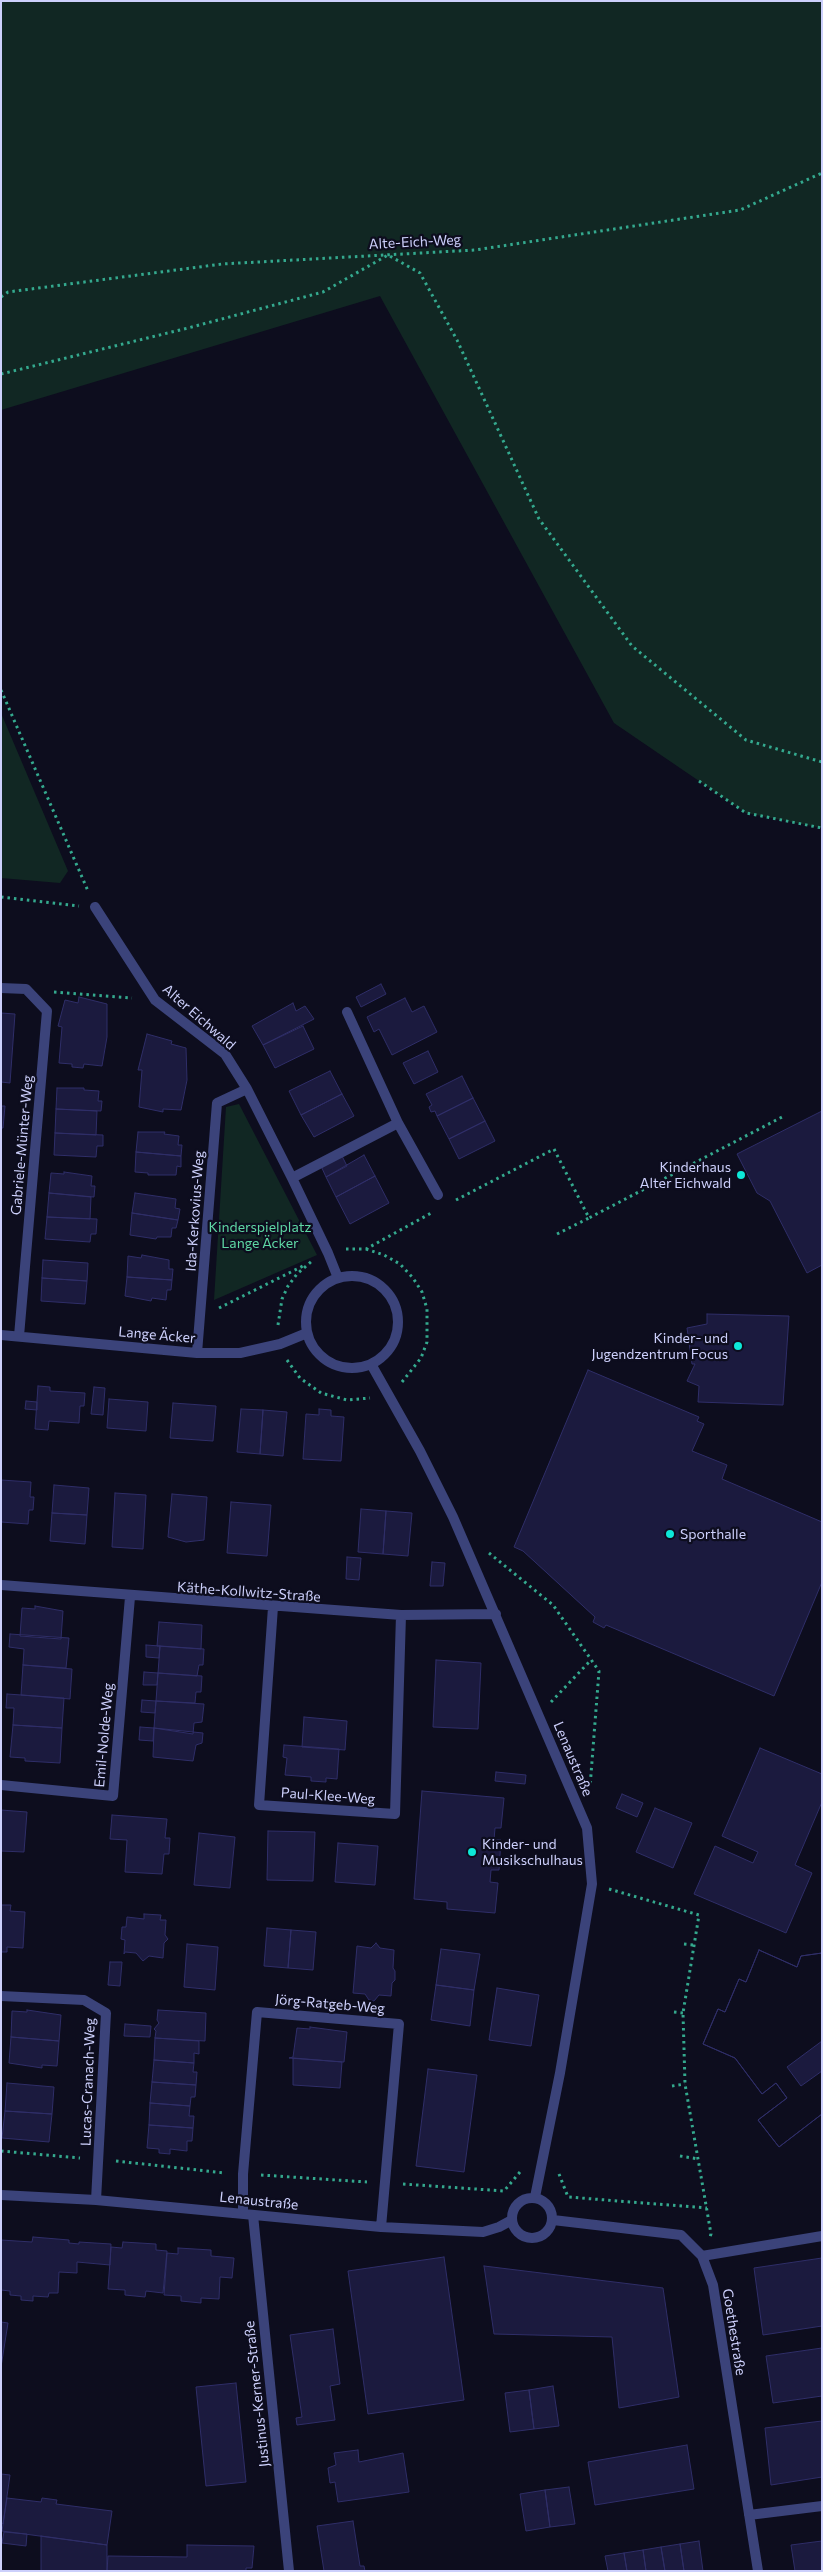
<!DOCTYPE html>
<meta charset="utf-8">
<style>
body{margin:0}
#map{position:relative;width:823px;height:2572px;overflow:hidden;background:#0d0d1e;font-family:Commissioner,sans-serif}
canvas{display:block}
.frame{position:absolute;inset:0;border:2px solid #cdd0fc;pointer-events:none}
</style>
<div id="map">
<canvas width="823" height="2572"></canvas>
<div class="frame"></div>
</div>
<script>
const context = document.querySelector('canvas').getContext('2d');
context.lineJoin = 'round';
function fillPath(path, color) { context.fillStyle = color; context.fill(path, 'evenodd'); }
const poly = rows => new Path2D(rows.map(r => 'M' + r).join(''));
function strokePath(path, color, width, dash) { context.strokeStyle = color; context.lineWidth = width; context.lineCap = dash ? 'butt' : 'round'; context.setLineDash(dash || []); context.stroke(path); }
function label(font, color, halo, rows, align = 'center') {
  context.font = font + ' Commissioner,sans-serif'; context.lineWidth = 4.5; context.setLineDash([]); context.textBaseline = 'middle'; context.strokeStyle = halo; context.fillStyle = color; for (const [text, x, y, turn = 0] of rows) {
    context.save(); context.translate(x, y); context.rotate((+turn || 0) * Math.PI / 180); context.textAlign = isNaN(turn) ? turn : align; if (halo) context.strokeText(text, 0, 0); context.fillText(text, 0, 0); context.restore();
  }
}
const green = poly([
 [1,1,822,1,822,828,746,813,614,723,380,296,1,410],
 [1,713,68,871,60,883,1,878],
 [239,1104,317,1255,214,1300,226,1107]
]);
const building = poly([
 [381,984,386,994,361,1007,356,997,381,984],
 [79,997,107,1004,107,1037,102,1066,84,1064,83,1068,72,1067,72,1064,59,1063,62,1027,58,1026,65,1000,78,1003,79,997],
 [405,998,412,1012,424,1006,437,1032,392,1055,379,1029,374,1032,367,1017,405,998],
 [293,1003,296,1011,305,1006,314,1019,263,1045,252,1026,293,1003],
 [1,1013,15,1014,10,1083,1,1082,1,1013],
 [303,1026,314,1049,275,1068,263,1045,303,1026],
 [147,1034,172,1041,171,1044,186,1048,187,1080,181,1110,163,1109,163,1112,139,1107,142,1070,138,1070,147,1034],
 [428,1051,438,1072,414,1084,403,1063,428,1051],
 [330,1071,342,1094,301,1115,289,1091,330,1071],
 [462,1076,473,1098,437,1116,435,1111,431,1112,429,1107,432,1105,426,1094,462,1076],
 [57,1088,84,1088,84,1090,99,1091,98,1101,102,1101,101,1111,56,1109,57,1088],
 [342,1094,354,1116,314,1137,301,1115,342,1094],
 [473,1098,485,1121,449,1139,437,1116,473,1098],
 [1,1106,5,1106,3,1128,1,1128,1,1106],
 [56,1109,97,1111,96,1135,55,1133,56,1109],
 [822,1111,822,1265,807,1273,770,1201,757,1193,737,1154,822,1111],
 [485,1121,495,1141,459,1159,449,1139,485,1121],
 [138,1132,165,1132,164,1134,179,1136,178,1145,182,1145,181,1156,136,1152,138,1132],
 [55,1133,103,1135,103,1146,97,1146,96,1157,54,1155,55,1133],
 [136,1152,181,1156,181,1167,177,1166,176,1175,148,1175,148,1173,135,1172,136,1152],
 [364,1155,375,1176,336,1197,326,1177,364,1155],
 [342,1156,347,1166,326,1177,321,1166,342,1156],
 [64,1172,92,1176,91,1186,95,1186,94,1197,49,1193,51,1173,64,1174,64,1172],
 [375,1176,389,1203,350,1224,336,1197,375,1176],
 [49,1193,91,1197,90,1219,47,1217,49,1193],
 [135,1193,176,1199,175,1208,180,1209,178,1220,132,1213,135,1193],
 [132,1213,178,1220,176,1228,172,1228,171,1237,157,1237,156,1239,130,1235,132,1213],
 [47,1217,97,1219,96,1234,91,1234,90,1242,45,1239,47,1217],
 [142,1255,169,1260,169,1269,173,1269,172,1280,127,1277,128,1256,141,1258,142,1255],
 [43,1260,88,1263,87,1281,42,1278,43,1260],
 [127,1277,172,1280,171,1290,167,1290,166,1300,152,1298,151,1301,125,1296,127,1277],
 [42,1278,87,1281,85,1304,41,1301,42,1278],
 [707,1314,789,1316,783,1405,698,1402,699,1386,687,1381,695,1364,692,1364,687,1328,707,1324,707,1314],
 [588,1370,699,1417,697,1421,704,1424,692,1451,727,1465,722,1479,822,1522,822,1582,774,1696,606,1625,604,1628,593,1622,595,1617,523,1551,514,1547,588,1370],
 [38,1386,50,1387,50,1391,85,1393,84,1406,80,1406,79,1423,49,1421,48,1430,35,1429,38,1386],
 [94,1387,105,1388,103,1415,91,1414,94,1387],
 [109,1399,148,1402,146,1431,107,1428,109,1399],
 [26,1401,37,1402,37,1410,25,1409,26,1401],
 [173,1403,216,1406,213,1441,170,1438,173,1403],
 [241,1409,263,1410,260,1454,237,1452,241,1409],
 [319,1409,331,1410,331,1416,344,1417,341,1461,303,1459,306,1414,319,1415,319,1409],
 [263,1410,287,1412,283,1456,260,1454,263,1410],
 [1,1480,31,1482,30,1497,34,1497,33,1510,29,1510,28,1524,1,1522,1,1480],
 [54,1485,89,1488,87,1515,52,1513,54,1485],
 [115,1493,146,1495,143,1549,112,1547,115,1493],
 [172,1494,207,1497,204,1540,186,1542,168,1537,172,1494],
 [231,1502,271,1505,267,1556,227,1553,231,1502],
 [361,1509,386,1511,383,1554,358,1552,361,1509],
 [386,1511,412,1513,408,1556,383,1554,386,1511],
 [52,1513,87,1515,85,1544,50,1541,52,1513],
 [347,1557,361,1558,359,1580,346,1579,347,1557],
 [432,1562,445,1563,443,1586,430,1586,432,1562],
 [35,1606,63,1611,61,1639,20,1636,22,1608,35,1609,35,1606],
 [159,1622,202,1625,201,1649,157,1646,159,1622],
 [10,1634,69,1638,66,1668,23,1665,24,1649,9,1647,10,1634],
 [146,1645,160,1646,159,1658,146,1657,146,1645],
 [160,1646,204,1649,203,1665,199,1665,197,1676,158,1673,160,1646],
 [436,1660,481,1663,478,1729,433,1727,436,1660],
 [23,1665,72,1669,70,1699,21,1695,23,1665],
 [144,1672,158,1673,157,1685,143,1685,144,1672],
 [158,1673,202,1676,201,1692,196,1692,195,1703,156,1701,158,1673],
 [7,1694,64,1698,62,1728,13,1725,14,1708,6,1708,7,1694],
 [142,1700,156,1701,155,1713,141,1712,142,1700],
 [156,1701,204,1704,202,1722,194,1723,193,1734,154,1728,156,1701],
 [304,1717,347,1721,345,1750,302,1747,304,1717],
 [13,1725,62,1728,60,1763,25,1761,25,1758,10,1757,13,1725],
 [140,1727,154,1728,153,1741,139,1740,140,1727],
 [154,1728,203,1733,202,1743,196,1745,193,1761,153,1757,154,1728],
 [284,1745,339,1749,337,1779,326,1778,326,1782,311,1781,311,1777,285,1775,287,1758,283,1757,284,1745],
 [760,1748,822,1774,822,1802,795,1865,812,1873,786,1933,694,1894,715,1846,753,1863,758,1852,722,1836,760,1748],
 [496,1772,526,1775,525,1784,495,1781,496,1772],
 [422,1791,504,1798,501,1828,495,1828,494,1840,501,1840,499,1870,491,1870,490,1882,498,1883,495,1913,447,1909,447,1902,414,1899,422,1791],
 [622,1794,643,1803,637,1817,616,1808,622,1794],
 [655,1808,692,1823,673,1868,636,1852,655,1808],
 [1,1810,27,1812,24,1852,1,1851,1,1810],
 [112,1815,167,1819,165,1838,170,1838,169,1854,164,1854,162,1874,125,1872,127,1840,110,1839,112,1815],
 [268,1831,315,1832,313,1881,267,1880,268,1831],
 [199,1833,235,1837,230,1888,194,1885,199,1833],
 [338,1843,378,1846,375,1885,335,1882,338,1843],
 [1,1905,11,1905,10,1911,25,1912,23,1948,7,1947,7,1952,1,1952,1,1905],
 [144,1914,161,1915,160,1920,166,1920,165,1935,168,1939,164,1943,163,1958,149,1956,143,1961,136,1953,125,1952,124,1954,125,1940,121,1939,122,1927,126,1927,127,1917,144,1919,144,1914],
 [267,1928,291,1930,288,1968,264,1966,267,1928],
 [291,1930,316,1932,313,1970,288,1968,291,1930],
 [376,1943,380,1948,394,1950,393,1968,395,1971,395,1980,392,1983,391,1996,379,1995,374,2001,369,2000,365,1994,353,1993,357,1946,371,1948,376,1943],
 [187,1944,218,1947,215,1990,184,1987,187,1944],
 [441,1949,480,1954,474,1990,436,1985,441,1949],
 [759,1950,797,1967,801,1956,822,1953,822,2041,787,2067,801,2086,822,2071,822,2114,779,2147,758,2120,787,2098,776,2083,762,2094,735,2058,703,2044,718,2009,725,2012,739,1979,746,1982,759,1950],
 [759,1950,797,1967,801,1956,822,1953,822,2114,779,2147,758,2120,787,2098,776,2083,762,2094,735,2058,703,2044,718,2009,725,2012,739,1979,746,1982,759,1950],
 [110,1962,122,1962,120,1986,108,1985,110,1962],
 [436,1985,474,1990,470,2026,431,2020,436,1985],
 [497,1988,539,1995,531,2046,489,2040,497,1988],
 [27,2010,61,2015,59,2041,11,2037,12,2011,27,2012,27,2010],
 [158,2010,206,2013,205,2041,155,2038,156,2031,154,2029,159,2023,157,2020,158,2010],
 [125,2024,151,2026,150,2037,124,2036,125,2024],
 [310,2027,347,2032,344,2062,289,2058,293,2057,297,2028,310,2029,310,2027],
 [11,2037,59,2041,57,2066,42,2065,42,2068,9,2063,11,2037],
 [155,2038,199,2041,199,2054,194,2053,194,2063,154,2060,155,2038],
 [293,2058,342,2062,340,2088,293,2085,293,2058],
 [154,2060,194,2063,193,2072,197,2072,196,2085,152,2082,154,2060],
 [428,2069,477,2075,464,2172,416,2166,428,2069],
 [152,2082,196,2085,195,2097,191,2097,190,2106,150,2103,152,2082],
 [7,2083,54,2087,52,2114,5,2111,7,2083],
 [150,2103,190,2106,189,2116,194,2116,193,2128,149,2125,150,2103],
 [5,2111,52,2114,49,2142,2,2138,5,2111],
 [149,2125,193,2128,192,2141,187,2141,187,2151,170,2149,170,2154,159,2153,159,2149,147,2148,149,2125],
 [33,2237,69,2240,69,2243,79,2244,79,2242,111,2244,110,2265,77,2262,77,2273,59,2272,58,2293,49,2293,48,2297,33,2296,33,2301,21,2300,21,2296,10,2295,10,2291,1,2290,1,2240,32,2242,33,2237],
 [123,2242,156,2244,156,2250,167,2251,163,2293,146,2291,145,2297,125,2295,125,2290,108,2289,111,2247,122,2248,123,2242],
 [178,2248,211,2250,211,2256,234,2258,232,2278,220,2277,219,2299,201,2298,201,2303,181,2301,181,2296,164,2295,167,2253,178,2254,178,2248],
 [444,2257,464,2400,368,2414,348,2271,444,2257],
 [822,2258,822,2326,763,2335,754,2268,822,2258],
 [484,2266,663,2288,679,2397,619,2408,612,2337,494,2334,484,2266],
 [1,2322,8,2323,1,2367,1,2322],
 [333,2329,340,2384,330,2386,335,2420,297,2425,296,2418,302,2417,290,2335,333,2329],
 [822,2348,822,2396,773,2403,766,2356,822,2348],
 [236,2383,246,2482,206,2486,196,2387,236,2383],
 [553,2386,559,2426,534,2429,529,2390,553,2386],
 [529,2390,534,2429,510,2432,505,2393,529,2390],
 [822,2421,822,2477,771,2485,765,2428,822,2421],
 [687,2445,694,2489,595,2505,588,2462,687,2445],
 [358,2450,359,2462,403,2453,409,2492,338,2502,335,2482,330,2483,328,2468,336,2465,334,2453,358,2450],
 [1,2474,10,2475,3,2524,1,2523,1,2474],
 [569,2487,575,2524,550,2527,545,2490,569,2487],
 [545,2490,550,2527,526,2531,520,2494,545,2490],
 [7,2498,41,2502,42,2498,57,2500,56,2504,112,2511,107,2545,2,2531,7,2498],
 [353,2521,360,2566,364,2566,365,2571,324,2571,317,2526,353,2521],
 [4,2532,27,2534,26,2546,2,2543,4,2532],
 [41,2536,107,2545,107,2571,41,2571,41,2536],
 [699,2541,703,2571,684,2571,680,2544,699,2541],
 [822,2541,822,2571,795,2571,791,2545,822,2541],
 [680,2544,684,2571,665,2571,661,2547,680,2544],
 [187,2545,254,2546,252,2568,246,2568,246,2571,107,2571,108,2556,187,2557,187,2545],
 [661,2547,665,2571,646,2571,643,2550,661,2547],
 [643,2550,646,2571,627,2571,624,2553,643,2550],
 [624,2553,627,2571,608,2571,605,2556,624,2553]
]);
const path = poly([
 [1,297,8,292,222,264,475,250,740,210,822,173],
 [1,374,188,328,323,292,388,255,420,273,457,340,539,519,632,646,746,740,822,762],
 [1,690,88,891],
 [699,781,746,813,822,828],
 [1,897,79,906],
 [54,992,132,998],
 [456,1200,554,1149,589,1218,784,1116],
 [557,1234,589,1218],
 [346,1249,366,1249,433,1212],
 [366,1249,384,1255,400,1264,413,1278,422,1292,427,1309,427,1342,421,1358,402,1382],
 [219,1308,303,1266],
 [278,1325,282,1299,288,1286,297,1274,312,1261],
 [287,1360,300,1378,321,1393,347,1400,370,1398],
 [489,1553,553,1605,599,1671,590,1787],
 [551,1702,591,1660],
 [609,1889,699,1915,683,2013,685,2084,711,2234,710,2237],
 [684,1944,694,1945],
 [674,2012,683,2013],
 [672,2086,685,2084],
 [1,2151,80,2158],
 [680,2156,699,2159],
 [116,2161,225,2173],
 [559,2174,568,2197,707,2208],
 [261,2175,367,2182],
 [403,2184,504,2191,520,2172]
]);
const street = poly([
 [95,907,155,1000,225,1054,247,1089,292,1178,328,1253,338,1278],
 [1,988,26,989,47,1011,19,1336],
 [398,1123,438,1195],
 [292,1178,398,1123,347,1012],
 '306 1322a46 46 0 1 1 92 0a46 46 0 1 1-92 0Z',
 [1,1335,197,1353,240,1353,280,1344,307,1333],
 [197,1353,217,1103,247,1089],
 [371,1364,420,1451,453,1517,587,1828,592,1884,560,2073,535,2197],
 [1,1585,401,1615,496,1614],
 [273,1607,259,1805,395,1814,401,1615],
 [1,1785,113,1796,130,1597],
 [1,1996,84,2000,106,2013,96,2200],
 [1,2195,96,2200,381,2227,483,2232,499,2227,512,2220],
 '512 2218a20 20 0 1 1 40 0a20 20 0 1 1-40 0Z',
 [243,2213,243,2174,257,2012,399,2024,381,2227],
 [253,2215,289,2571],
 [553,2220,681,2235,702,2256,713,2285,758,2571],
 [702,2256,822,2236],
 [749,2515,822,2506]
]);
const markers = [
 [741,1175,5,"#0de8d8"],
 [738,1346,5,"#0de8d8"],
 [670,1534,5,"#0de8d8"],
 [472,1852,5,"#0de8d8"]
];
const streetNames = [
 ["Alte-Eich-Weg",415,242,-3],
 ["Alter Eichwald",199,1017,41],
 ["Gabriele-Münter-Weg",22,1145,-85],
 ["Ida-Kerkovius-Weg",195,1211,-86],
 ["Lange Äcker",157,1335,5],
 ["Käthe-Kollwitz-Straße",249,1592,4],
 ["Emil-Nolde-Weg",104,1735,-85],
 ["Lenaustraße",573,1759,67],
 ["Paul-Klee-Weg",328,1796,4],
 ["Jörg-Ratgeb-Weg",330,2004,5],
 ["Lucas-Cranach-Weg",88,2082,-88],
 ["Lenaustraße",259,2201,6],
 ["Goethestraße",734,2332,81],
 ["Justinus-Kerner-Straße",257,2394,-96]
];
const poiNames = [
 ["Kinderhaus",731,1167],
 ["Alter Eichwald",731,1183],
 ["Kinder- und",728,1338],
 ["Jugendzentrum Focus",728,1354],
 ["Sporthalle",680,1534,"left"],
 ["Kinder- und",482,1844,"left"],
 ["Musikschulhaus",482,1860,"left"]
];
const parkNames = [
 ["Kinderspielplatz",260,1227],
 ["Lange Äcker",260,1243]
];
fillPath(green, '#112723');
fillPath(building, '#1b1a3e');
strokePath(building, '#2f2e68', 1);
strokePath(path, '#34a98e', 3, [2.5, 4]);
strokePath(street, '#3b437a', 10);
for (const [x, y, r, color] of markers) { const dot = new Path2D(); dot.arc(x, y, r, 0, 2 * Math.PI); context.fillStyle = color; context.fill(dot); strokePath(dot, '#0d0d1e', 2); }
label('14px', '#cdd0fc', '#0d0d1e', streetNames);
label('14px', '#cdd0fc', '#0d0d1e', poiNames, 'right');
label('14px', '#5ed7a4', '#0d0d1e', parkNames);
</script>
